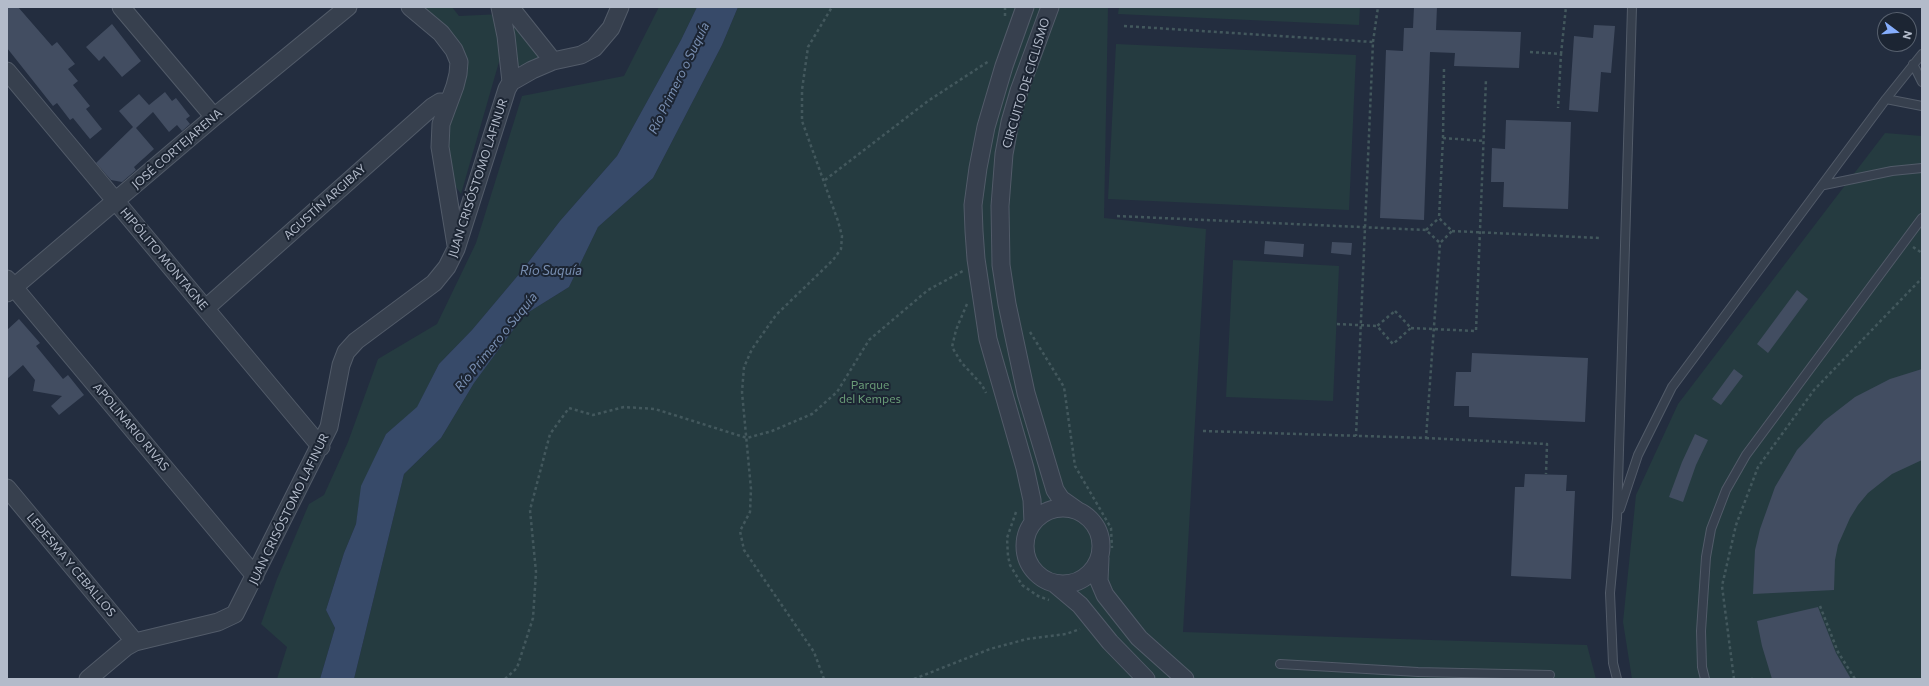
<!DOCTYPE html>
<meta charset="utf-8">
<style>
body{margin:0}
#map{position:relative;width:1929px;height:686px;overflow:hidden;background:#232d3f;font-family:Commissioner,sans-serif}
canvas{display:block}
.frame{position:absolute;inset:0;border:8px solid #b3bbca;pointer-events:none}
.north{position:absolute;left:1877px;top:12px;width:40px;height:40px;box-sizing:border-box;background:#1c2533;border:1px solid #58616f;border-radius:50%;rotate:106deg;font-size:11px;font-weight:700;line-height:16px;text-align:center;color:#b3bbca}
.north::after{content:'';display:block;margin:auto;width:14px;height:18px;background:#85adfc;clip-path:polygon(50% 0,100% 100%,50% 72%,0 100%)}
</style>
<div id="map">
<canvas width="1929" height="686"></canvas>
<div class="frame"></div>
<div class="north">N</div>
</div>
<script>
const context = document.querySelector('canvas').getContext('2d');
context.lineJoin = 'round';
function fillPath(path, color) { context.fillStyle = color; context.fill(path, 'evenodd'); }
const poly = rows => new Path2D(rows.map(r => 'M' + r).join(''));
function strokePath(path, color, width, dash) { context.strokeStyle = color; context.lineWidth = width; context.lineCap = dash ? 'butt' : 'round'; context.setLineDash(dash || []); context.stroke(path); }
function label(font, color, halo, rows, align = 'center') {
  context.font = font + ' Commissioner,sans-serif'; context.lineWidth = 4; context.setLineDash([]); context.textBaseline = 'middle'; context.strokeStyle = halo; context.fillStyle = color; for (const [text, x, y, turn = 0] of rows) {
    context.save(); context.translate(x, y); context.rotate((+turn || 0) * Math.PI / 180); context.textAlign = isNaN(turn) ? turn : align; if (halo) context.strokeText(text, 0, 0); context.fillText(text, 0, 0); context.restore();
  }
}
const green = poly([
 [417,7,452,7,459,16,502,14,503,48,461,194,453,183,447,151,450,123,463,58],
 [504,7,545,58,512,68],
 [659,7,697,7,681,40,617,156,560,221,520,273,472,330,439,364,417,408,386,434,362,486,356,524,344,553,326,610,335,628,320,679,277,679,287,647,261,624,277,579,309,504,324,495,348,442,378,359,437,324,476,243,522,96,624,76],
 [738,7,1108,7,1104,218,1206,229,1183,632,1587,645,1596,679,354,679,404,474,441,438,474,383,524,315,569,287,598,227,653,178,722,45],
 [1119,7,1360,7,1359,25,1118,14],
 [1116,44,1356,55,1349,210,1108,199],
 [1885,133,1922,136,1922,679,1632,679,1623,622,1636,495,1678,404],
 [1233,260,1339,266,1333,401,1226,397]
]);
const water = poly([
 [697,7,738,7,722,45,653,178,598,227,569,287,524,315,474,383,441,438,404,474,354,679,320,679,335,628,326,610,344,553,356,524,361,486,386,434,417,407,439,364,472,330,520,273,560,221,617,156,681,40]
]);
const building = poly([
 [7,7,18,7,52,46,57,42,75,64,68,69,78,81,73,85,90,106,86,109,102,129,90,139,73,118,70,120,57,103,53,106,7,48],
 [1414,7,1437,7,1436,30,1521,32,1519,68,1454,66,1455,53,1430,52,1424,220,1380,218,1386,50,1403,51,1404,28,1413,28],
 [112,24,141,61,122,77,104,56,99,61,86,47],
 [1594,25,1615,26,1611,73,1601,72,1598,112,1569,110,1574,36,1593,38],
 [165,92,172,101,176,98,190,116,186,119,190,124,182,131,177,125,169,132,153,112,136,128,154,149,134,167,136,170,122,182,111,180,96,163,133,127,119,111,139,94,149,105],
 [1506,120,1571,122,1568,209,1503,207,1504,182,1491,182,1492,148,1505,149],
 [1265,241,1304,244,1303,257,1264,254],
 [1332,242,1352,243,1351,255,1331,253],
 [1797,290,1808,299,1768,353,1757,344],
 [19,319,40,343,36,346,63,379,68,375,84,395,59,415,51,406,62,396,33,391,35,380,23,365,7,379,7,330],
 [1472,353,1588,358,1585,422,1469,417,1469,406,1454,406,1456,372,1471,372],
 [1734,369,1743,376,1721,405,1712,399],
 [1922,369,1922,460,1892,474,1868,493,1858,505,1850,518,1838,545,1835,560,1834,590,1753,594,1755,550,1760,529,1775,487,1797,450,1824,421,1855,397,1890,379],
 [1695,434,1708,440,1696,465,1683,502,1669,497,1682,462],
 [1525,474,1567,475,1566,491,1575,491,1571,579,1511,576,1515,487,1524,487],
 [1818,607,1836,653,1851,679,1772,679,1762,646,1757,621]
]);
const path = poly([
 [1005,7,1005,16],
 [1124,26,1373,42,1356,436],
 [1373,42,1378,7],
 [1530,52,1561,54,1558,108],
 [1561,54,1566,7],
 [1443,138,1484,141],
 [825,180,928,101,989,61],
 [1117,216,1426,230,1440,243],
 [1426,230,1439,218],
 [1452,231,1600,238],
 [1913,247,1922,253],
 [967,304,956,330,952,347,961,362,982,385,986,393],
 [1395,311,1411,328,1393,344,1377,326,1395,311],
 [1337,324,1377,326],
 [1411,328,1476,331,1486,79],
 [1030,332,1064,387,1075,466,1111,528,1112,548],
 [1203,431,1426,438,1440,243,1452,231,1439,218,1443,138,1444,69],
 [1426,438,1547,444,1546,474],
 [1016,512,1007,538,1008,556,1010,565,1022,585,1038,596,1049,600],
 [1820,606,1838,652,1855,679],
 [505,679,517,668,533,618,536,572,530,510,550,434,569,408,593,415,624,407,655,409,747,438,772,431,812,414,837,392,869,340,928,290,963,271],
 [824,679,814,652,744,550,740,531,750,512,751,489,742,392,744,367,752,349,776,315,833,260,841,249,842,236,838,221,802,121,802,90,808,47,832,7],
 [914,679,990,649,1027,639,1066,634,1080,629],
 [1734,679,1722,586,1736,525,1758,467,1814,390,1922,278],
 [1751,679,1753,679]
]);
const lane = poly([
 [1913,64,1922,82],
 [1886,99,1922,106],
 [1824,185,1892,171,1922,168],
 [1620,509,1638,455,1672,387,1886,99,1922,54],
 [1280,664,1418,672,1550,675],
 [1617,679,1613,663,1610,593,1617,518,1632,7],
 [1705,679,1702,667,1701,631,1706,557,1711,529,1726,490,1746,455,1922,218]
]);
const street = poly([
 [121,7,214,117],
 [410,7,441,33,454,50,459,62,458,74,455,86,441,124,440,147,456,245],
 [500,7,506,36,511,82],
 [510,7,553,61],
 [1025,7,1004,66,986,127,978,168,973,205,974,231,976,259,988,339,1025,468,1032,500,1033,523],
 [1050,7,1019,91,1010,122,1004,154,1000,206,1001,265,1007,304,1026,393,1055,490,1061,499,1078,511],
 [7,71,321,447],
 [511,82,532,70,553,61,581,55,594,48,611,28,620,7],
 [7,279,255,576],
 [7,293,214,117,348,7],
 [206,308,432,107,440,102,448,103],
 [7,488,135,642],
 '1025 546a38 38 0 1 1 76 0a38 38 0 1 1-76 0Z',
 [1100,558,1099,581,1105,595,1139,638,1185,679],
 [1055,584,1080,605,1110,642,1146,679],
 [88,679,126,647,135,642,218,622,235,614,329,427,341,365,346,352,356,341,434,283,447,267,456,249,507,89,511,82]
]);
const streetNames = [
 ["CIRCUITO DE CICLISMO",1026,83,-73],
 ["JOSÉ CORTEJARENA",177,149,-41],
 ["JUAN CRISÓSTOMO LAFINUR",478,178,-72],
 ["AGUSTÍN ARGIBAY",325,202,-42],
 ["HIPÓLITO MONTAGNE",164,259,50],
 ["APOLINARIO RIVAS",131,427,50],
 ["JUAN CRISÓSTOMO LAFINUR",289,509,-64],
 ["LEDESMA Y CEBALLOS",71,565,50]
];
const parkNames = [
 ["Parque",870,385],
 ["del Kempes",870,399]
];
const waterNames = [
 ["Río Primero o Suquía",679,78,-64],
 ["Río Suquía",551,271],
 ["Río Primero o Suquía",496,342,-51]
];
fillPath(green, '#253b40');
fillPath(water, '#374a69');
fillPath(building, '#424d61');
strokePath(lane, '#525b69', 10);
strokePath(street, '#525b69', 19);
strokePath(path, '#43585d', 2.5, [3, 3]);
strokePath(lane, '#37404e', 8);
strokePath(street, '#37404e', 17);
label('12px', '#b3bbca', '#1c2533', streetNames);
label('12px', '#699b77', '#1c2533', parkNames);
label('italic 13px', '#798fb2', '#1c2533', waterNames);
</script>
